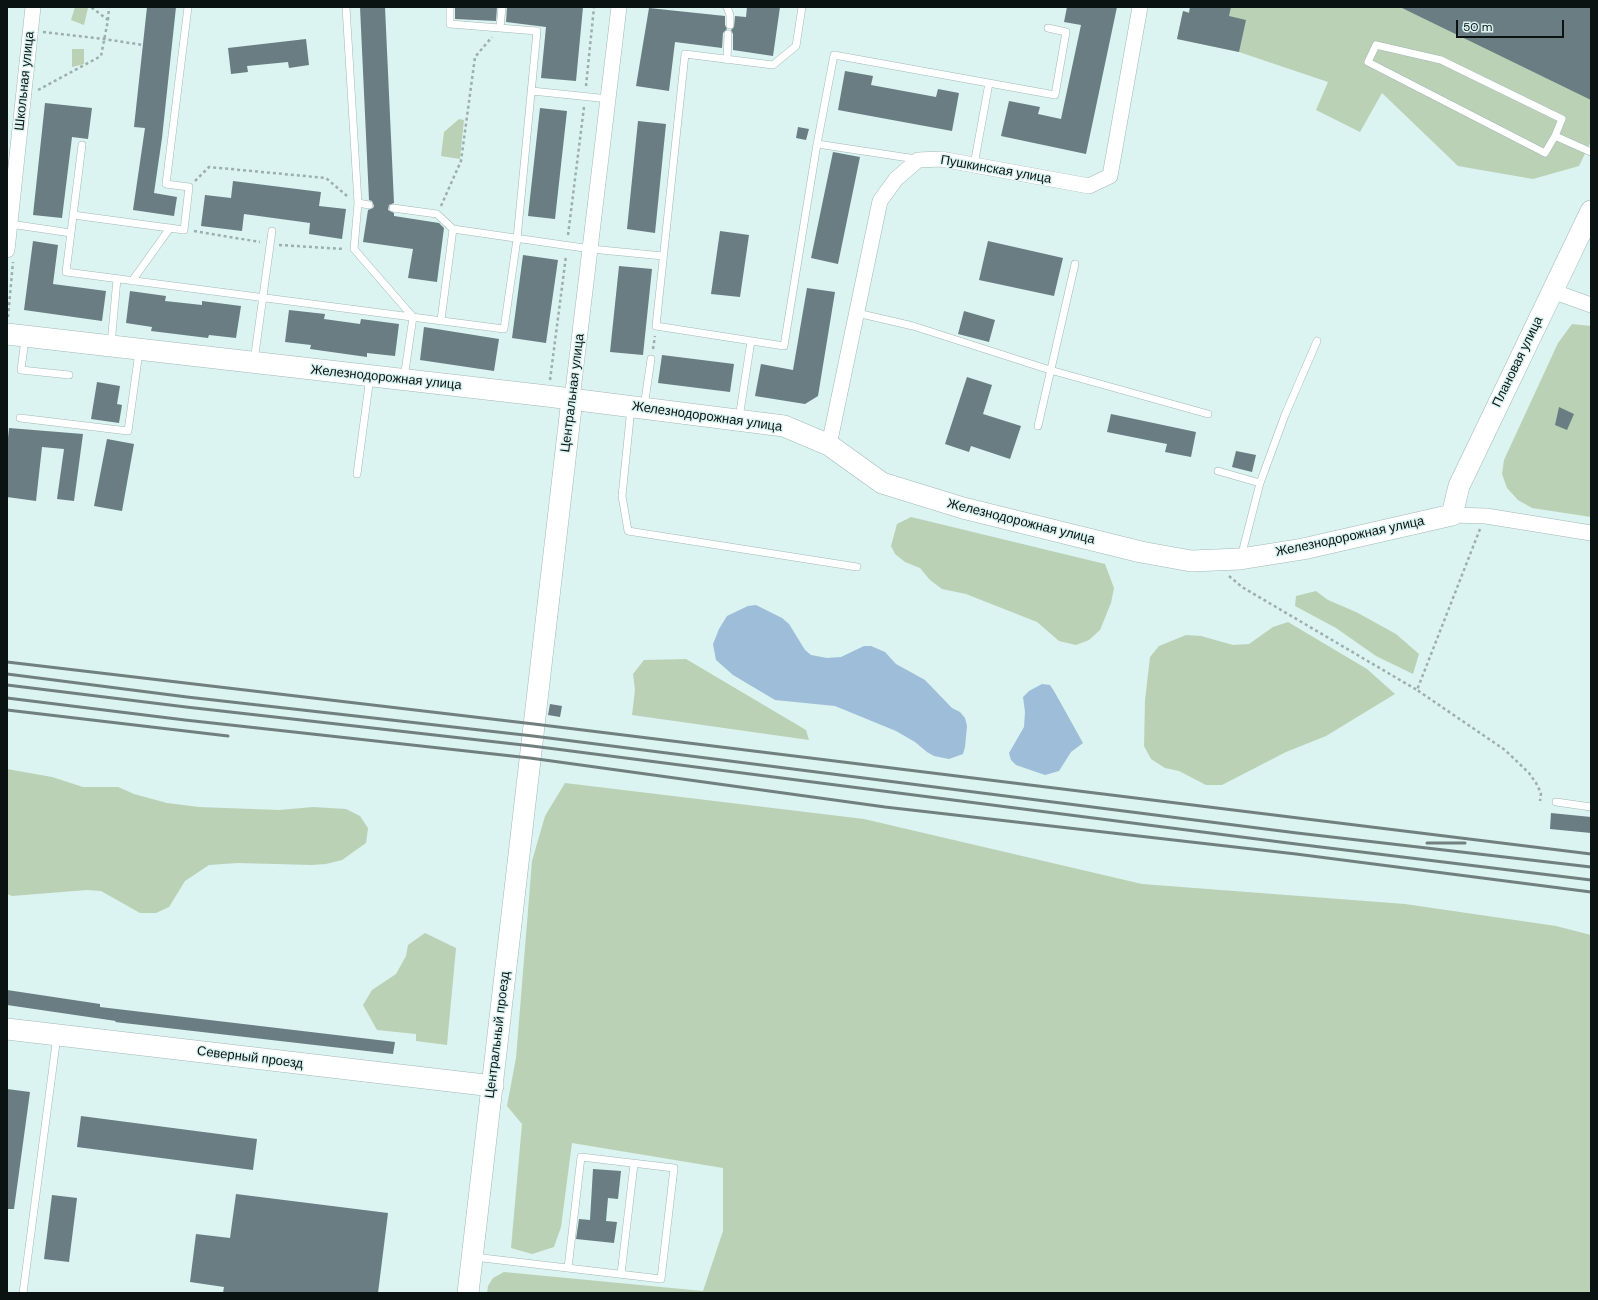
<!DOCTYPE html>
<meta charset="utf-8">
<style>
body{margin:0}
#map{position:relative;width:1598px;height:1300px;overflow:hidden;background:#dbf3f1;font-family:"DM Sans",sans-serif}
canvas{display:block}
.frame{position:absolute;inset:0;border:8px solid #0a1212;pointer-events:none}
.scale{position:absolute;left:1456px;top:20px;width:108px;height:18px;box-sizing:border-box;border:2px solid #0a1212;border-top:0;padding-left:5px;font-size:12px;line-height:14px;white-space:nowrap;color:#0a1212;-webkit-text-stroke:3px #dbf3f1;paint-order:stroke}
</style>
<div id="map">
<canvas width="1598" height="1300"></canvas>
<div class="frame"></div>
<div class="scale">50 m</div>
</div>
<script>
const context = document.querySelector('canvas').getContext('2d');
context.lineJoin = 'round';
function fillPath(path, color) { context.fillStyle = color; context.fill(path, 'evenodd'); }
const poly = rows => new Path2D(rows.map(r => 'M' + r).join(''));
function strokePath(path, color, width, dash) { context.strokeStyle = color; context.lineWidth = width; context.lineCap = dash ? 'butt' : 'round'; context.setLineDash(dash || []); context.stroke(path); }
function label(font, color, halo, rows, align = 'center') {
  context.font = font + ' "DM Sans",sans-serif'; context.lineWidth = 3; context.setLineDash([]); context.textBaseline = 'middle'; context.strokeStyle = halo; context.fillStyle = color; for (const [text, x, y, turn = 0] of rows) {
    context.save(); context.translate(x, y); context.rotate((+turn || 0) * Math.PI / 180); context.textAlign = isNaN(turn) ? turn : align; if (halo) context.strokeText(text, 0, 0); context.fillText(text, 0, 0); context.restore();
  }
}
const green = poly([
 [75,7,88,8,84,25,71,20],
 [1190,7,1591,7,1591,141,1579,166,1533,179,1458,166,1382,93,1360,132,1316,110,1328,82,1239,52,1177,39,1183,11,1189,12],
 [72,49,84,49,84,64,72,67],
 [459,119,464,120,460,159,441,156,444,132],
 [1572,324,1591,326,1591,517,1532,508,1518,500,1507,488,1502,474,1504,460,1558,343],
 [911,517,1105,564,1114,588,1111,603,1100,630,1089,640,1076,645,1059,641,1037,622,966,594,942,589,930,580,920,568,905,562,895,554,891,546,897,524],
 [1316,591,1328,600,1356,612,1396,634,1419,654,1413,674,1376,656,1336,628,1295,606,1296,596],
 [1288,622,1367,669,1395,694,1326,736,1286,752,1222,785,1206,785,1179,771,1165,768,1151,759,1144,746,1145,700,1150,657,1159,646,1186,635,1201,636,1233,645,1249,644,1273,627],
 [686,659,806,730,809,740,632,715,635,690,633,674,644,660],
 [7,769,52,777,83,787,118,787,134,794,167,803,199,807,279,810,313,807,346,809,360,816,368,828,366,843,342,860,326,864,312,865,238,863,209,865,185,881,169,907,156,913,140,913,101,891,87,890,12,896,7,894],
 [565,783,864,819,1142,884,1405,904,1556,926,1591,935,1591,1293,487,1293,488,1286,493,1278,504,1272,703,1291,723,1231,723,1168,572,1143,561,1227,554,1247,532,1254,511,1248,522,1124,507,1106,516,1058,532,861,545,816],
 [425,933,456,948,447,1045,416,1041,416,1034,377,1030,363,1005,372,990,396,974,406,956,408,945]
]);
const water = poly([
 [756,605,782,618,789,624,805,650,811,655,827,658,841,657,864,646,871,646,885,652,896,664,925,680,952,708,960,712,965,718,967,726,965,747,963,754,949,759,934,756,927,752,915,742,896,731,835,706,775,700,733,675,716,660,713,644,719,629,727,616,748,606],
 [1042,684,1050,685,1054,691,1083,743,1071,752,1059,771,1045,775,1016,765,1011,760,1009,753,1024,727,1025,712,1023,697,1029,691]
]);
const building = poly([
 [147,7,176,7,162,138,154,193,177,197,174,216,133,210,145,128,134,127],
 [360,7,385,7,394,203,389,205,388,210,394,213,394,216,439,223,444,228,437,282,408,278,413,249,363,242,368,210,373,208,374,206,372,201,369,200],
 [455,7,497,7,496,21,455,19],
 [507,7,583,7,576,81,541,78,546,27,506,22],
 [747,7,780,7,773,56,733,50,733,34,731,30,734,27,735,16,746,17],
 [1067,7,1117,7,1086,154,1001,136,1009,101,1040,107,1038,114,1061,119,1081,25,1064,22],
 [1190,7,1231,7,1229,16,1246,20,1239,52,1177,39,1183,11,1189,13],
 [1400,7,1591,7,1591,100],
 [649,8,725,16,725,25,727,29,723,33,722,48,675,42,669,91,636,86],
 [306,39,309,65,289,68,288,62,247,66,248,72,231,74,228,48],
 [845,71,873,76,871,85,936,97,938,89,959,93,952,131,838,110],
 [45,103,92,108,88,139,72,137,62,218,33,215],
 [540,108,567,111,555,219,528,216],
 [638,121,666,124,655,233,627,229],
 [798,127,809,129,806,140,796,138],
 [833,152,860,157,838,264,811,258],
 [233,181,321,192,319,206,346,209,342,239,309,234,310,223,244,214,242,231,201,226,205,195,231,198],
 [720,231,749,235,740,297,711,294],
 [33,241,58,245,53,284,106,291,102,321,24,310],
 [988,241,1063,258,1054,296,979,280],
 [523,255,558,260,546,343,512,338],
 [619,266,652,269,643,355,610,352],
 [807,288,835,292,818,396,805,404,755,396,761,364,793,370],
 [130,291,166,296,165,301,202,305,202,301,241,306,236,338,209,335,208,338,151,331,152,327,126,323],
 [289,310,325,314,324,319,360,324,361,319,399,324,395,356,367,353,367,357,310,349,311,345,285,342],
 [964,311,995,320,989,342,958,334],
 [424,327,499,339,494,371,420,360],
 [662,355,734,364,730,392,658,383],
 [967,377,992,385,983,414,1021,426,1010,459,971,446,969,452,945,444],
 [97,382,120,386,117,404,122,405,119,423,91,419],
 [1559,407,1574,414,1567,430,1555,425],
 [1111,414,1196,432,1191,457,1165,452,1167,444,1107,432],
 [9,428,83,434,74,501,57,499,64,449,42,447,36,501,7,497,7,448],
 [107,439,134,444,122,511,94,506],
 [1236,451,1256,455,1252,472,1232,467],
 [550,704,562,706,560,717,548,715],
 [1551,813,1591,817,1591,833,1550,829],
 [7,990,100,1004,100,1007,395,1042,393,1054,115,1022,116,1021,7,1005],
 [7,1089,30,1092,14,1209,7,1209],
 [81,1116,257,1139,253,1170,77,1147],
 [593,1169,621,1171,618,1199,608,1198,606,1221,617,1222,614,1243,576,1239,579,1219,590,1220],
 [236,1194,388,1213,378,1293,223,1293,224,1287,190,1282,196,1234,230,1238],
 [52,1195,77,1198,69,1262,44,1259]
]);
const path = poly([
 [108,20,109,7],
 [43,32,104,39,143,45],
 [586,86,594,7],
 [38,90,101,56,108,20,91,7],
 [195,181,209,167,326,178,347,196],
 [441,206,461,161,475,57,492,37],
 [194,231,260,242],
 [568,235,584,107],
 [279,245,344,249],
 [8,317,13,262],
 [653,349,655,336],
 [550,380,566,256],
 [1480,529,1417,690,1505,750,1529,773,1536,783,1541,793,1540,801],
 [1229,576,1242,587,1417,690]
]);
const lane = poly([
 [346,7,358,203,354,249,413,317,404,378],
 [727,7,730,15,730,25],
 [802,7,796,46,773,65,685,54,656,326,784,346,817,144,916,159],
 [500,28,502,7],
 [1376,45,1441,60,1562,119,1555,136,1545,153,1368,62,1376,45],
 [727,60,728,34],
 [532,91,609,99],
 [1555,136,1591,152],
 [817,144,834,55,1055,95,1066,32,1048,28],
 [82,145,66,272,504,329,517,239,537,31,450,24,450,7],
 [974,165,989,83],
 [358,203,369,205],
 [393,208,437,214,453,229,591,249,663,256],
 [73,215,184,230,189,187,166,184,188,7],
 [10,224,71,233],
 [132,281,170,228],
 [857,313,913,326,1050,370,1208,414],
 [441,320,453,229],
 [25,339,21,370,69,375],
 [111,344,117,279],
 [254,361,272,231],
 [644,407,651,359],
 [631,408,622,496,628,531,857,567],
 [20,418,128,431,139,352],
 [739,418,751,341],
 [1038,426,1075,264],
 [1218,471,1260,483],
 [357,474,370,377],
 [1241,557,1260,483,1285,415,1317,341],
 [1556,802,1591,807],
 [474,1257,661,1279,674,1168,581,1157,568,1268],
 [621,1274,634,1164],
 [23,1293,57,1036]
]);
const street = poly([
 [7,250,33,7],
 [1552,291,1591,305],
 [572,399,619,7],
 [829,445,880,201,896,179,918,160,941,159,1089,186,1110,176,1140,7],
 [1452,515,1486,516,1591,533]
]);
const secondary = poly([
 [7,334,547,396,784,426,829,445,882,483,963,508,1141,552,1191,561,1240,559,1303,549,1452,515,1459,486,1591,211],
 [7,1029,493,1086],
 [468,1293,572,399]
]);
const rail = poly([
 [7,662,534,724,1591,854],
 [7,674,187,697,533,736,1297,833,1591,867],
 [7,685,186,707,532,746,1296,844,1591,880],
 [7,698,185,720,530,758,885,807,1296,854,1591,892],
 [7,710,228,736],
 [1427,843,1465,843]
]);
const streetNames = [
 ["Школьная улица",25,81,-84],
 ["Пушкинская улица",996,170,10],
 ["Плановая улица",1518,362,-64],
 ["Железнодорожная улица",386,378,6],
 ["Центральная улица",573,393,-83],
 ["Железнодорожная улица",707,417,8],
 ["Железнодорожная улица",1021,522,14],
 ["Железнодорожная улица",1350,537,-12],
 ["Центральный проезд",498,1035,-83],
 ["Северный проезд",250,1058,7]
];
fillPath(green, '#bbd1b5');
fillPath(water, '#9ebdd8');
fillPath(building, '#697d83');
strokePath(lane, '#a1b8b6', 8);
strokePath(street, '#a1b8b6', 16);
strokePath(secondary, '#a1b8b6', 22);
strokePath(path, '#9cafae', 2.5, [3, 3]);
strokePath(lane, '#fff', 7);
strokePath(street, '#fff', 15);
strokePath(secondary, '#fff', 21);
strokePath(rail, '#71807f', 3);
label('13px', '#0a1212', '#dbf3f1', streetNames);
</script>
